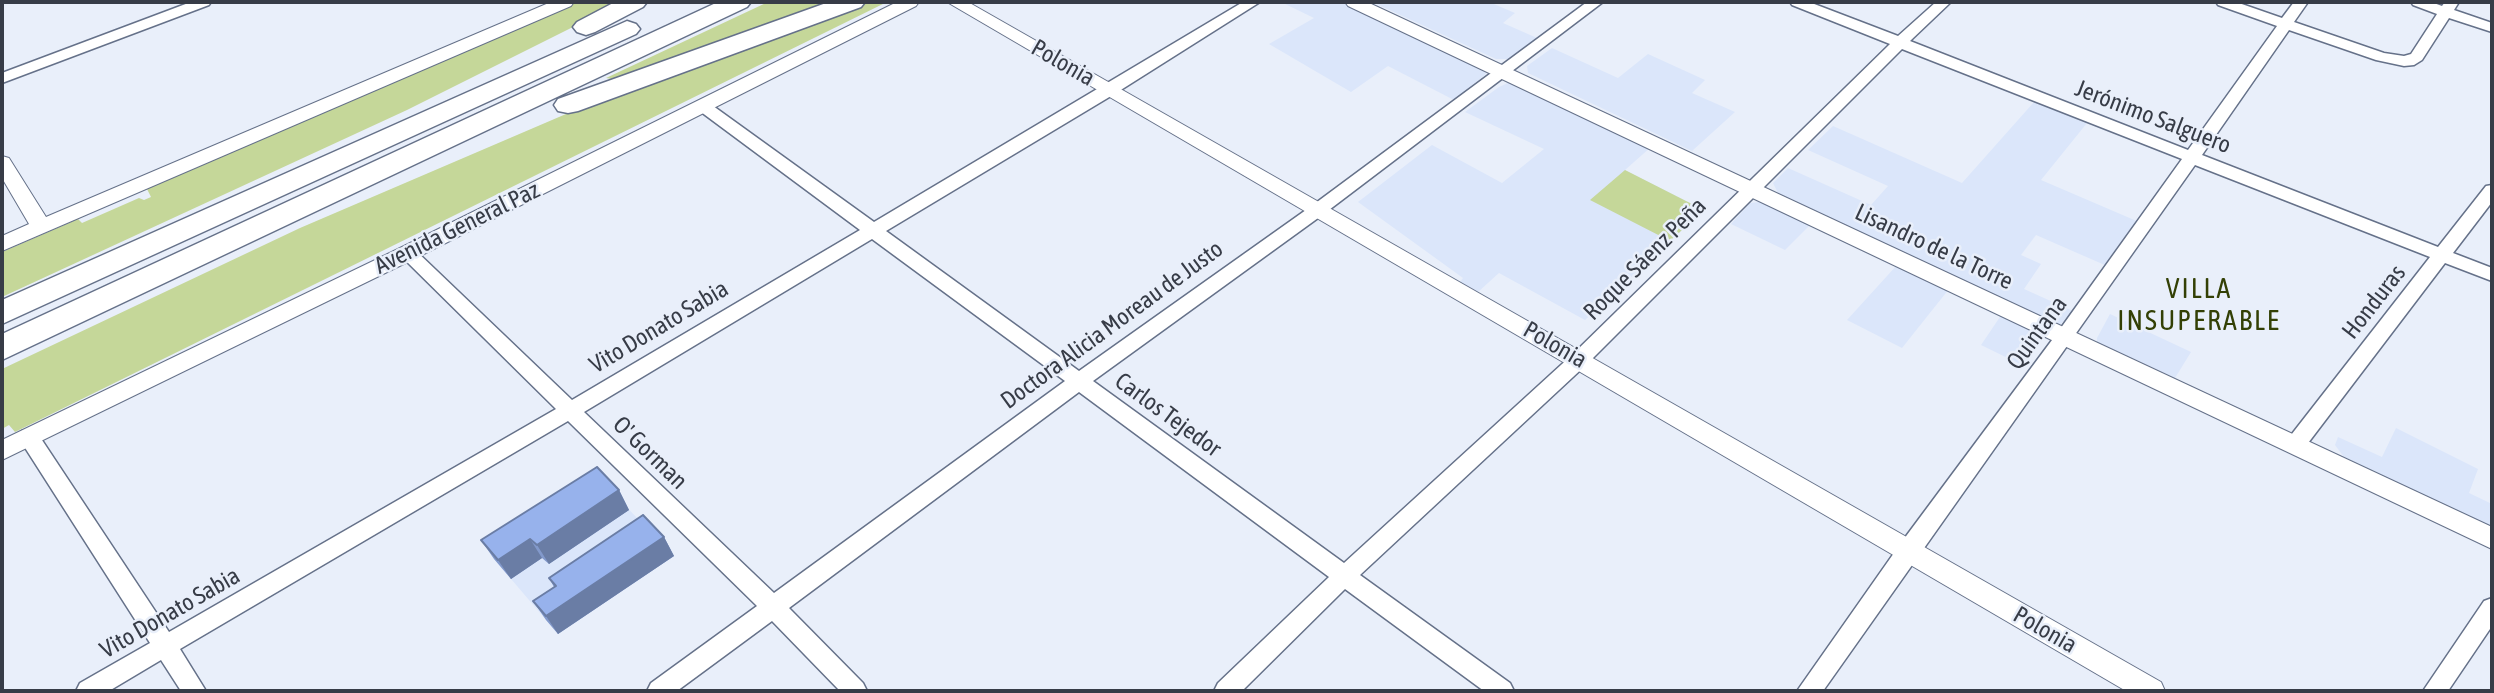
<!DOCTYPE html>
<meta charset="utf-8">
<style>
body{margin:0}
#map{position:relative;width:2494px;height:693px;overflow:hidden;background:#e9effa;font-family:"Asap Condensed",sans-serif}
canvas{display:block}
.frame{position:absolute;inset:0;border:4px solid #373c47;pointer-events:none}
</style>
<div id="map">
<canvas width="2494" height="693"></canvas>
<div class="frame"></div>
</div>
<script>
const context = document.querySelector('canvas').getContext('2d');
context.lineJoin = 'round';
function fillPath(path, color) { context.fillStyle = color; context.fill(path, 'evenodd'); }
const poly = rows => new Path2D(rows.map(r => 'M' + r).join(''));
function strokePath(path, color, width, dash) { context.strokeStyle = color; context.lineWidth = width; context.lineCap = dash ? 'butt' : 'round'; context.setLineDash(dash || []); context.stroke(path); }
function label(font, color, halo, rows, align = 'center') {
  context.font = font + ' "Asap Condensed",sans-serif'; context.lineWidth = 5; context.setLineDash([]); context.textBaseline = 'middle'; context.strokeStyle = halo; context.fillStyle = color; for (const [text, x, y, turn = 0] of rows) {
    context.save(); context.translate(x, y); context.rotate((+turn || 0) * Math.PI / 180); context.textAlign = isNaN(turn) ? turn : align; if (halo) context.strokeText(text, 0, 0); context.fillText(text, 0, 0); context.restore();
  }
}
const built = poly([
 [1281,2,1345,2,1483,67,1486,74,1454,100,1388,66,1351,92,1269,44,1314,18],
 [1372,2,1489,2,1515,13,1503,23,1537,38,1509,59,1496,59],
 [1552,48,1618,78,1648,54,1705,80,1692,93,1735,112,1692,151,1528,73,1527,66],
 [1510,82,1651,147,1625,170,1704,210,1585,320,1499,273,1478,292,1460,282,1463,278,1358,202,1432,145,1502,183,1544,149,1465,112,1499,87],
 [2034,102,2087,123,2041,180,2139,222,2107,266,2036,235,2021,255,2041,264,2024,289,2073,311,2059,326,1778,193,1773,183,1788,168,1871,205,1888,186,1808,150,1833,126,1962,183],
 [1760,202,1811,224,1785,250,1731,224,1750,203],
 [1897,265,1949,289,1902,348,1847,320],
 [2002,314,2039,336,2022,365,1981,345],
 [2110,314,2191,352,2175,378,2097,342,2097,338],
 [2396,428,2478,469,2469,493,2492,504,2492,527,2344,457,2335,445,2338,437,2382,457],
 [607,487,674,556,558,634,494,559]
]);
const green = poly([
 [578,2,623,2,407,110,2,297,2,252,78,219,82,223,139,198,144,200,151,197,147,189],
 [768,2,835,2,612,79,606,78],
 [871,2,887,2,15,432,9,425,2,429,2,369,300,228,580,108],
 [1625,170,1686,201,1704,210,1670,241,1590,200]
]);
const minor = poly([
 [191,2,211,2,209,5,2,83,2,73,191,2],
 [1243,2,1260,2,1116,93,886,231,1079,371,1313,205,1587,2,1603,2,1325,213,1093,381,1344,563,1573,354,1890,44,1792,5,1790,2,1809,2,1898,36,1936,2,1951,2,1910,41,2188,150,2277,26,2218,5,2216,2,2236,2,2282,18,2294,2,2308,2,2294,22,2384,53,2404,56,2411,54,2437,14,2413,5,2411,2,2431,2,2442,6,2445,2,2459,2,2454,10,2492,23,2492,32,2449,18,2422,60,2414,65,2404,66,2376,60,2289,30,2202,155,2438,247,2486,186,2492,185,2492,202,2453,253,2492,268,2492,281,2445,263,2302,451,2295,453,2288,451,2285,445,2288,439,2430,257,2195,165,1823,691,1797,691,1901,543,2058,332,2182,159,1902,49,1587,364,1360,575,1510,683,1514,691,1484,691,1345,589,1242,691,1214,691,1218,683,1329,577,1079,392,789,608,863,683,867,691,840,691,772,621,677,691,647,691,651,683,757,606,568,421,180,649,206,691,181,691,161,660,109,691,76,691,80,683,150,643,22,443,19,437,22,431,29,429,36,431,169,632,556,409,402,257,399,253,402,249,414,249,572,400,860,230,697,109,695,106,697,103,709,103,874,222,1243,2],
 [872,239,1065,381,774,593,584,412,872,239],
 [2492,598,2492,626,2448,691,2423,691,2484,601,2492,598]
]);
const tertiary = poly([
 [551,2,574,2,571,6,2,251,2,236,29,224,2,178,2,156,9,158,46,217,551,2],
 [897,2,919,2,916,6,416,258,2,460,2,440,400,248,897,2],
 [947,2,968,2,2161,682,2165,691,2126,691,947,2],
 [1345,2,1367,2,2492,527,2492,549,1348,6,1345,2]
]);
const motorway = poly([
 [615,2,647,2,643,7,595,32,586,35,577,32,573,27,577,22,615,2],
 [718,2,751,2,747,7,2,360,2,334,718,2],
 [829,2,865,2,861,7,578,111,568,113,558,111,554,105,558,99,829,2],
 [627,21,636,24,640,29,636,34,2,324,2,300,627,21]
]);
const wall = poly([
 [619,490,629,510,549,564,542,558,511,579,494,559,481,540],
 [664,537,674,556,558,634,546,620,533,601,554,587,549,578]
]);
const shadedWall = poly([
 [619,490,629,510,549,564,537,545],
 [664,537,674,556,558,634,546,616],
 [530,539,542,558,511,579,498,560]
]);
const building = poly([
 [597,467,619,490,537,545,530,539,498,560,481,540,597,467],
 [643,515,664,537,546,616,533,601,556,586,549,578,643,515]
]);
const streetNames = [
 ["Polonia",1063,63,30],
 ["Jerónimo Salguero",2153,117,21],
 ["Avenida General Paz",457,228,-26],
 ["Lisandro de la Torre",1934,247,25],
 ["Roque Sáenz Peña",1645,259,-45],
 ["Honduras",2374,302,-52],
 ["Doctora Alicia Moreau de Justo",1112,325,-36],
 ["Vito Donato Sabia",659,327,-31],
 ["Quintana",2037,333,-54],
 ["Polonia",1555,345,30],
 ["Carlos Tejedor",1168,415,36],
 ["O' Gorman",650,453,44],
 ["Vito Donato Sabia",170,613,-30],
 ["Polonia",2045,630,30]
];
const quarterNames = [
 ["VILLA",2199,289],
 ["INSUPERABLE",2199,321]
];
fillPath(built, '#dbe6fa');
fillPath(green, '#c5d799');
strokePath(minor, '#657189', 3);
strokePath(tertiary, '#657189', 2);
strokePath(motorway, '#657189', 3);
fillPath(minor, '#fff');
fillPath(tertiary, '#fff');
fillPath(motorway, '#fff');
fillPath(wall, '#8299cb');
fillPath(shadedWall, '#6a7da5');
fillPath(building, '#97b2ec');
strokePath(building, '#6a7da5', 2);
label('24px', '#373c47', '#e9effa', streetNames);
context.letterSpacing = '2px';
label('28px', '#334005', '#e9effa', quarterNames);
context.letterSpacing = '0px';
</script>
